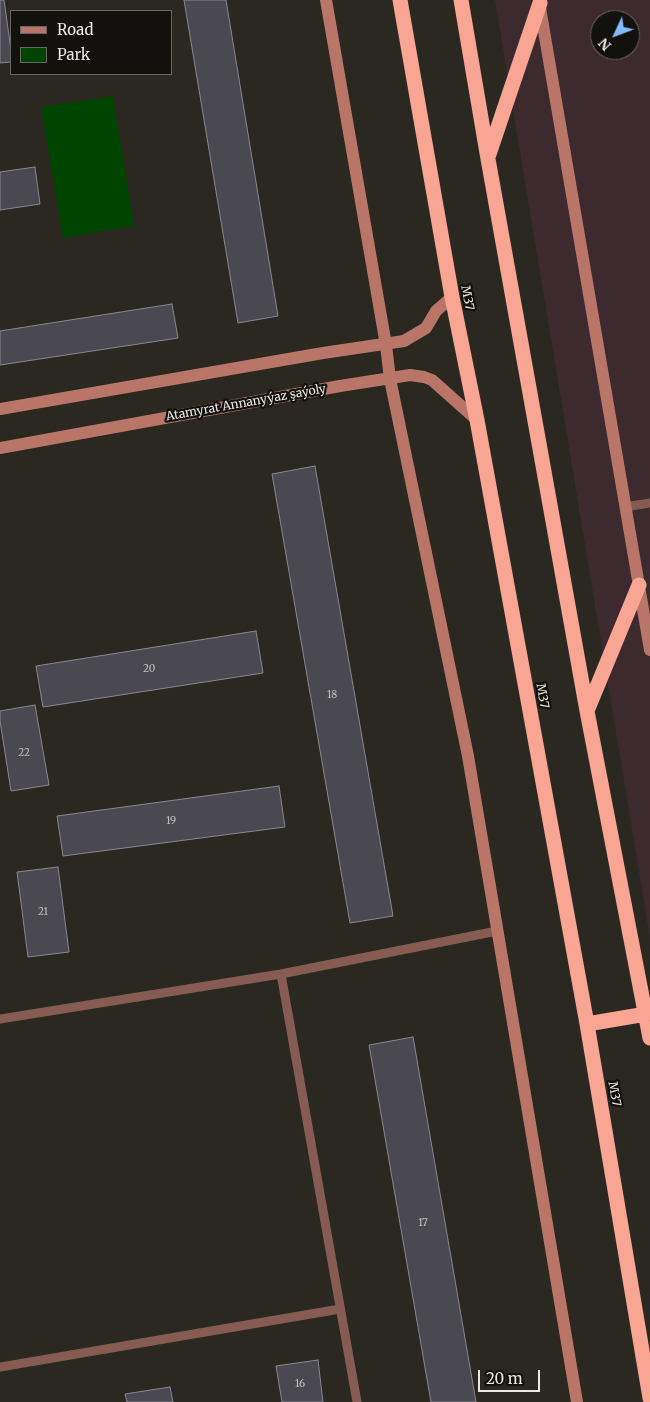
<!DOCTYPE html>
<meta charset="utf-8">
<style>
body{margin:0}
#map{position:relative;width:650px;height:1402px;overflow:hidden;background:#2b2821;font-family:Merriweather,serif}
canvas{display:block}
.legend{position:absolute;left:10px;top:10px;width:162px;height:65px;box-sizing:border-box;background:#13110e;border:1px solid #696763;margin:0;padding:6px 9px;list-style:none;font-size:15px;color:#eae8e3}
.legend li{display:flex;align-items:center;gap:10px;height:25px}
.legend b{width:25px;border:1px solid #696763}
.north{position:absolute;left:590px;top:10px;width:50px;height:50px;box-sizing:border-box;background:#13110e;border:1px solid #696763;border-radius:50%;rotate:227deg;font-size:14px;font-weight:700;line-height:20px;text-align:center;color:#eae8e3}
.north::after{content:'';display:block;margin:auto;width:18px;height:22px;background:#81bdfa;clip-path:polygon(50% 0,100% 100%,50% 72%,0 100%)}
.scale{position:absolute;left:478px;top:1370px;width:62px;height:22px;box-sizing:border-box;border:2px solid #eae8e3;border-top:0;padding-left:6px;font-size:15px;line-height:18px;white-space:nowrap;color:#eae8e3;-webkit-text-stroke:4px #13110e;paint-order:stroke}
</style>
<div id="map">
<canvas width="650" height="1402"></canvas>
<ul class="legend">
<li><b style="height:6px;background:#b97668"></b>Road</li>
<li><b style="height:14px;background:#004401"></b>Park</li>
</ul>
<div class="north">N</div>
<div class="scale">20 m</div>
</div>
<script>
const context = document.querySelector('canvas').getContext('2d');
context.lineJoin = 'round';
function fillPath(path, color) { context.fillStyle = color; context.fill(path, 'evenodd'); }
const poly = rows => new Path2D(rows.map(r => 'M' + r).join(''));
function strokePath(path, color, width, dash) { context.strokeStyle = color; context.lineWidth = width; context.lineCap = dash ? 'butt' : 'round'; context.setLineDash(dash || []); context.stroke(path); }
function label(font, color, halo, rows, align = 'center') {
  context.font = font + ' Merriweather,serif'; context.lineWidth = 4.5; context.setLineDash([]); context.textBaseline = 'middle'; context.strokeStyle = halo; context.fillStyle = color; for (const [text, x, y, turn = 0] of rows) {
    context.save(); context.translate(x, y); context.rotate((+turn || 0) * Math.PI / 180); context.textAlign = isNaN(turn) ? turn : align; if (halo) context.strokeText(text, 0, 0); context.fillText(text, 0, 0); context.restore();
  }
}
const industrial = poly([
 [495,0,650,0,650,938],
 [600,20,630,20,630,50,600,50]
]);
const green = poly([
 [113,96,134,226,63,238,41,107]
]);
const building = poly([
 [0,0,4,0,11,50,11,62,0,63,0,0],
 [184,0,226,0,278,316,238,323,184,0],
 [35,167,40,204,0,210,0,172,35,167],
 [172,304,178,338,0,365,0,331,172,304],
 [315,466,393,916,350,923,272,474,315,466],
 [256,631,263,673,43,707,36,666,256,631],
 [35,705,49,785,11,791,0,721,0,711,35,705],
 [279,786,285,827,63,856,57,816,279,786],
 [58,867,69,952,28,957,17,872,58,867],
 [413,1037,476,1402,431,1402,369,1045,413,1037],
 [318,1360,323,1402,282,1402,276,1366,318,1360],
 [170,1387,173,1402,127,1402,125,1394,170,1387]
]);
const lane = poly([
 [625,507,650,503],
 [281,974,497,931],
 [0,1019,281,974,357,1402],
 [0,1367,340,1309]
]);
const secondary = poly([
 [326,0,386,345,390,379,468,756,577,1402],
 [539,2,650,650],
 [0,409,323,353,404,341,426,328,436,311,452,297],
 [0,448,340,386,410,375,424,377,432,380,477,420]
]);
const highway = poly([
 [400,0,452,297,477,420,587,1024,650,1398],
 [461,0,488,159,587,711,650,1038],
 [488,157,540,3],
 [587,711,639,585],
 [587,1024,646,1014]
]);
const numberNames = [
 ["20",149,669],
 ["18",332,695],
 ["22",24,753],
 ["19",171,821],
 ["21",43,912],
 ["17",423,1223],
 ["16",300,1384]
];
const streetNames = [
 ["M37",467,298,79],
 ["Atamyrat Annanyýaz şaýoly",246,403,-10],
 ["M37",542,696,80],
 ["M37",614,1094,80]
];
fillPath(industrial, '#3d2a2f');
fillPath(green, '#004401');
fillPath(building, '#4a4850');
strokePath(building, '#898790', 1);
strokePath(lane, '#855b52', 9);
strokePath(secondary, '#b97668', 12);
strokePath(highway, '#f8a594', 15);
label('10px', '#c2c0be', null, numberNames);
label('12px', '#eae8e3', '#13110e', streetNames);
</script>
